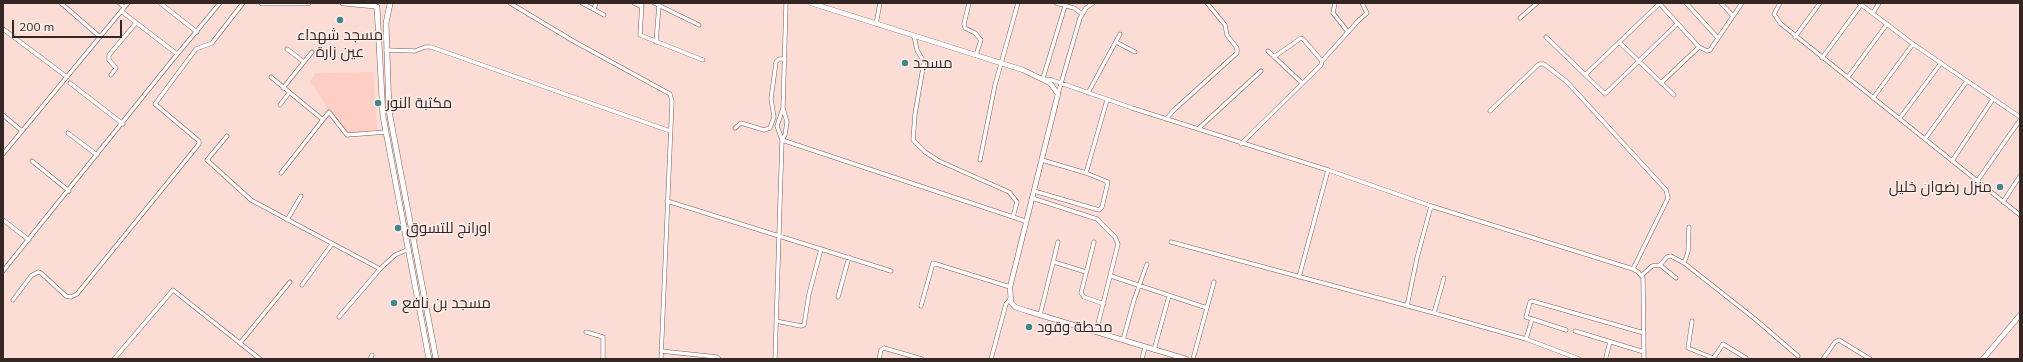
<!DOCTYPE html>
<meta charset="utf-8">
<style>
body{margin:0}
#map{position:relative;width:2023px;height:362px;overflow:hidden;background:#fcddd6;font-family:Mulish,sans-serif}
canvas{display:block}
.frame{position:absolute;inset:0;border:4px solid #342623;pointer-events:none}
.scale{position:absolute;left:12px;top:20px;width:110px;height:18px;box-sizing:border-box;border:2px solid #342623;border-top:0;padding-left:5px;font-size:12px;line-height:14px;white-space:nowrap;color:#342623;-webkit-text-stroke:3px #feeeea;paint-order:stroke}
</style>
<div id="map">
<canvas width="2023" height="362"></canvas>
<div class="frame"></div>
<div class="scale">200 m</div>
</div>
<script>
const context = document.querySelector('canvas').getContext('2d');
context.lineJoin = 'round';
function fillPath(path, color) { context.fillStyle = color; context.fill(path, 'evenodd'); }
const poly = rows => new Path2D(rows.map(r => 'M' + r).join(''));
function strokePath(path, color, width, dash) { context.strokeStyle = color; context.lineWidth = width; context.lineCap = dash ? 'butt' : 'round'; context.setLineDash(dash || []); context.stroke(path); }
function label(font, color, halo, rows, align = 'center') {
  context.font = font + ' Mulish,Cairo,sans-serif'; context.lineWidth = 3; context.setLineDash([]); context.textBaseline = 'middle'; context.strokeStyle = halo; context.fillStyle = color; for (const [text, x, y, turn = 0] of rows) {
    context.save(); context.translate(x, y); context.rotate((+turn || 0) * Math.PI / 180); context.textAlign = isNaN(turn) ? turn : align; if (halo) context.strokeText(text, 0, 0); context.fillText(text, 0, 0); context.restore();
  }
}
const built = poly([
 [373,72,377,132,346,134,310,82,315,73]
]);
const street = poly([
 [61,3,100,37],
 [119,3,124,7],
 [160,3,197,32],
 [510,3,575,42,670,94,672,101,661,359],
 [582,3,604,15],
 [634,3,642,7],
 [642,3,640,35,703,60],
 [654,3,699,25],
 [969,3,964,24,965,28,975,33,981,40,976,55],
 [1056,3,1074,8,1082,14],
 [1335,3,1333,13,1348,32],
 [1659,3,1699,47,1707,51,1710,50,1742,3],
 [1686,3,1718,38],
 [1721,3,1733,16],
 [1780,3,1774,14,1781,24,2020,215],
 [1859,3,1913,44,2020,117],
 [594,9,596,3],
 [121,11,177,54],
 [1873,13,1879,3],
 [1520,18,1537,3],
 [876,24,880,3],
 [3,29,67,77],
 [914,36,917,50,924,62,915,114,913,140,925,152,939,161,1009,192,1017,202,1013,217],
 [1546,37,1605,94,1677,24],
 [1795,37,1820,3],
 [656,42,659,5],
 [1116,42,1135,52],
 [1619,42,1674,95],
 [287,49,304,62],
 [386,50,415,51,425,47,431,47,670,131],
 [1268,51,1302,83],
 [1274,57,1301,38,1303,39,1322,61],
 [1822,58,1861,5],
 [111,75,116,68,109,60,109,55,136,23],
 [1585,75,1659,4],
 [271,77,322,119],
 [1848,77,1887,24],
 [1043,78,1065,6],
 [1046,79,1052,80,1132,108,1328,170,1431,206,1633,269,1638,272,1643,278,1644,359],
 [70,83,123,124],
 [1661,83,1699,47],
 [283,88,312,52],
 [1088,93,1120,34],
 [1058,94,1080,18,1086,8,1093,3],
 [1873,98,1913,44],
 [280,105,289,93],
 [1490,111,1539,64,1544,64,1567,82,1666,190,1668,198,1633,269],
 [3,115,22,131],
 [1900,118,1941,63],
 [1166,119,1174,110,1237,53,1237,48,1227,35,1225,25,1207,3],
 [735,128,741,123,764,130,770,128,774,117,771,99,776,62,779,59,785,59],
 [1198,129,1261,71],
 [68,133,97,155],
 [227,136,207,160,251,200,380,269],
 [1925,139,1967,81],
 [782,140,1025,221],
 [782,140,785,135,787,122,783,108],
 [1241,144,1321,65,1322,61,1358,21,1367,13,1362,3],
 [3,154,128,3],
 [980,160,995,85,1018,3],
 [1042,160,1086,173,1107,100],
 [32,161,69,191],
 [1952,161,1993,99],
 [281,173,329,112,347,135,386,132],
 [1978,180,2020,120],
 [1034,191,1099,210,1102,207,1108,182,1086,173],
 [1032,198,1097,219,1115,237,1118,244,1096,332],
 [667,201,891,271],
 [2003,202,2020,176],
 [3,220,29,240],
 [287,220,301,196],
 [1094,242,1081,293,1084,297,1104,304],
 [1171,242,1434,313,1526,339,1579,359],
 [1054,262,1086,272],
 [1684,263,1688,252,1689,227],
 [1660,265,1667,257,1671,256,1684,263,1755,319,1798,356],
 [3,271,170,63,220,3],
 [1642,275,1652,266,1660,265,1676,278],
 [1111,276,1207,308],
 [1299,277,1328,170],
 [302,285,332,244],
 [838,297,849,257],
 [13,300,31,276,38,272,41,273,66,296,71,297,77,294,199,144,199,141,155,104,196,49,212,43,243,3],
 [921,306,933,263,1010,287],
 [1407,306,1417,258,1431,206],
 [1434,313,1444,278],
 [1040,315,1058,242],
 [339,317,380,269,395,255,409,249],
 [776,321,801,326,804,325,809,294,821,249],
 [1692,321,1688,348,1713,358],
 [1566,330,1526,317,1530,302,1532,301,1644,333],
 [1575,331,1644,352],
 [586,332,603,337,603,359],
 [1526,339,1532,319],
 [1123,340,1134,300,1147,264],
 [240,343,290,282],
 [1154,350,1169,296],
 [661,351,717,357,719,359],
 [1606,357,1610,342],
 [114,359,173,290,260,359],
 [370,359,372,355],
 [775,359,782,140,777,126,783,108,786,3],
 [879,359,881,350,884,348,922,359],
 [991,359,1006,304,1010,299],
 [1142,359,1145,347],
 [1193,359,1214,282],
 [1713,359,1723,344,1746,358],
 [1823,359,1835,342,1839,340,1870,359]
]);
const secondary = poly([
 [811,3,1023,70,1050,83,1058,94,1010,287,1011,302,1015,307,1027,311,1186,359],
 [1983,359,2020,315]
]);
const primary = poly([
 [262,3,308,3],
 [343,3,375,6],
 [390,4,386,23,389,111,436,359],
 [377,7,383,116,429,359]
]);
const markers = [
 [340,20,4,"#3f868f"],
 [905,63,4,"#3f868f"],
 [378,103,4,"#3f868f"],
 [2000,187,4,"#3f868f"],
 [398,228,4,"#3f868f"],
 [394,303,4,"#3f868f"],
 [1029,327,4,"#3f868f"]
];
const poiNames = [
 ["مسجد شهداء",340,35,"center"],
 ["عين زارة",340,52,"center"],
 ["مسجد",913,63],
 ["مكتبة النور",386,103],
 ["منزل رضوان خليل",1992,187,"right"],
 ["اورانج للتسوق",406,228],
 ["مسجد بن نافع",402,303],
 ["محطة وقود",1037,327]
];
fillPath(built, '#fdcec4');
strokePath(street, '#7c5b54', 4.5);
strokePath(secondary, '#7c5b54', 5.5);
strokePath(primary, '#7c5b54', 6);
strokePath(street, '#fff', 3.5);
strokePath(secondary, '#fff', 4.5);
strokePath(primary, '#fff', 5);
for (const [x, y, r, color] of markers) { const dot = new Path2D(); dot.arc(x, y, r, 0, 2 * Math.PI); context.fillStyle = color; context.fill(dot); strokePath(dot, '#feeeea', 1.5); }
label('15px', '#342623', '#feeeea', poiNames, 'left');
</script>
